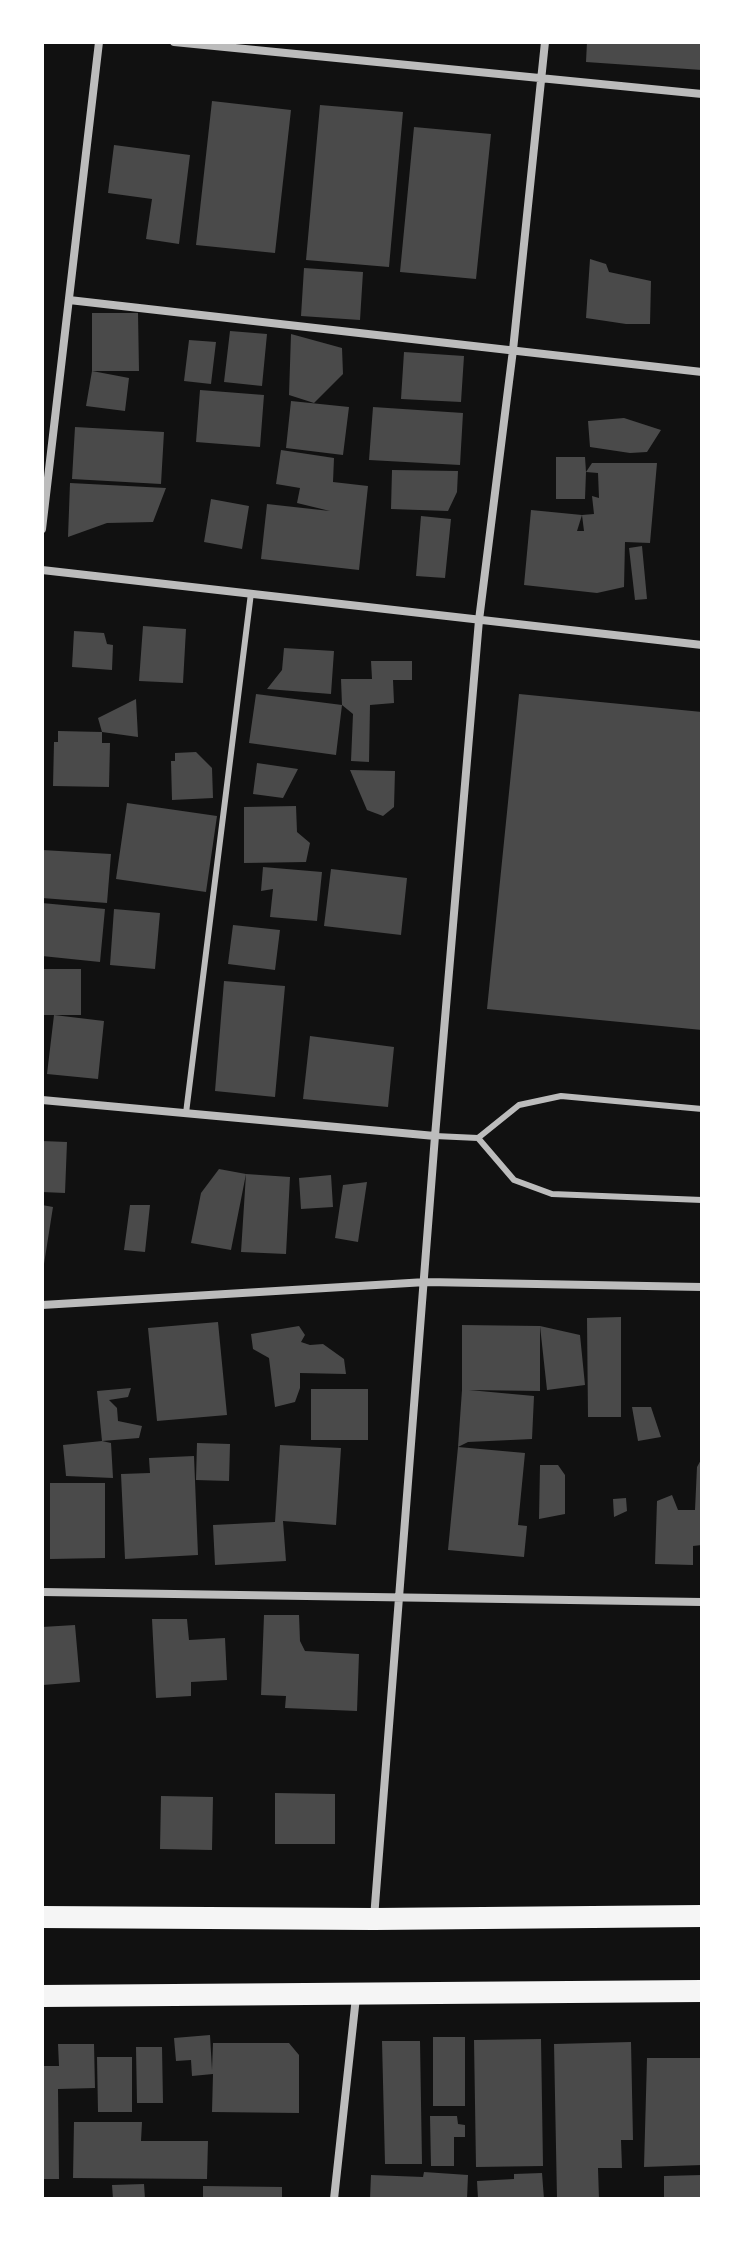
<!DOCTYPE html>
<style>
body{margin:0}
#map{position:relative;width:744px;height:2241px;overflow:hidden;background:#111;font-family:Karla,sans-serif}
canvas{display:block}
.frame{position:absolute;inset:0;border:44px solid #fff;pointer-events:none}
</style>
<div id="map">
<canvas width="744" height="2241"></canvas>
<div class="frame"></div>
</div>
<script>
const context = document.querySelector('canvas').getContext('2d');
context.lineJoin = 'round';
function fillPath(path, color) { context.fillStyle = color; context.fill(path, 'evenodd'); }
const poly = rows => new Path2D(rows.map(r => 'M' + r).join(''));
function strokePath(path, color, width, dash) { context.strokeStyle = color; context.lineWidth = width; context.lineCap = dash ? 'butt' : 'round'; context.setLineDash(dash || []); context.stroke(path); }
const building = poly([
 [587,42,702,42,702,70,586,62],
 [212,101,291,110,275,253,196,245],
 [320,105,403,112,389,267,306,260],
 [414,127,491,134,476,279,400,272],
 [114,145,190,155,179,244,146,239,152,199,108,193],
 [590,259,606,264,609,272,651,281,650,324,626,324,586,318],
 [304,268,363,272,360,320,301,316],
 [92,313,138,313,139,371,92,371,129,378,125,411,86,406,92,371],
 [230,331,267,334,262,386,224,382],
 [291,334,342,348,343,374,314,403,289,395],
 [189,340,216,342,211,384,184,381],
 [404,352,464,356,461,402,401,399],
 [200,390,264,395,260,447,196,442],
 [291,401,349,407,343,455,286,448],
 [373,407,463,413,460,465,369,460],
 [624,418,661,430,647,452,630,453,590,447,588,421],
 [75,427,164,432,161,484,72,479],
 [281,450,334,458,333,482,368,486,359,570,261,559,267,504,330,511,297,503,300,488,276,484],
 [556,457,585,457,586,472,592,463,657,463,650,543,625,542,624,587,597,593,524,585,531,510,582,515,577,531,584,531,582,515,594,514,592,496,599,498,598,473,586,472,585,499,556,499],
 [392,470,458,471,457,492,448,511,391,509],
 [70,483,166,488,153,522,107,523,68,537],
 [211,499,249,506,242,549,204,542],
 [421,516,451,519,445,578,416,576],
 [642,546,647,599,635,600,629,548],
 [143,626,186,629,183,683,139,681],
 [74,631,104,633,107,644,113,645,112,670,72,667],
 [284,648,334,651,331,694,267,689,282,670],
 [371,661,412,661,412,680,393,680,394,703,370,705,369,762,351,761,353,714,342,705,341,679,372,679],
 [256,694,342,705,336,755,249,743],
 [519,694,702,712,702,1030,487,1009],
 [136,699,138,737,102,732,102,743,110,743,109,787,53,786,54,742,58,742,58,731,102,732,98,718],
 [196,752,212,768,213,798,172,800,171,761,175,761,175,753],
 [257,763,298,769,283,798,253,794],
 [350,770,395,771,394,807,383,816,367,810],
 [127,803,217,816,206,892,116,879],
 [296,806,297,832,310,843,306,862,244,863,244,807],
 [42,850,111,854,107,903,42,898],
 [263,867,322,872,317,921,270,917,273,889,261,891],
 [331,869,407,878,401,935,324,926],
 [42,903,105,909,100,962,42,956],
 [114,909,160,913,155,969,110,965],
 [233,925,280,930,275,970,228,964],
 [42,969,81,969,81,1015,42,1015],
 [224,981,285,986,275,1097,215,1091],
 [54,1015,104,1021,98,1079,47,1074],
 [310,1036,394,1047,388,1107,303,1099],
 [42,1141,67,1142,65,1193,42,1192],
 [219,1169,246,1174,231,1250,191,1243,201,1193],
 [246,1174,290,1177,286,1254,241,1252],
 [331,1175,333,1207,301,1209,299,1178],
 [367,1182,358,1242,335,1238,343,1185],
 [42,1205,53,1207,44,1264,42,1264],
 [130,1205,150,1205,145,1252,124,1250],
 [621,1317,621,1417,588,1417,587,1318],
 [218,1322,227,1415,157,1421,148,1328],
 [462,1325,540,1326,540,1391,469,1390,534,1396,532,1439,468,1442,458,1447,462,1390],
 [299,1326,305,1335,301,1342,310,1345,323,1344,344,1359,346,1374,300,1373,300,1388,295,1402,275,1407,269,1358,253,1349,251,1334],
 [540,1326,580,1335,585,1385,547,1390],
 [131,1388,128,1397,109,1400,117,1408,118,1421,142,1426,139,1438,102,1441,111,1443,113,1478,66,1476,63,1445,102,1441,97,1391],
 [311,1389,368,1389,368,1440,311,1440],
 [632,1407,651,1407,661,1437,638,1441],
 [197,1443,230,1444,229,1481,196,1480],
 [280,1445,341,1448,336,1525,283,1521,286,1561,215,1565,213,1525,275,1522],
 [458,1447,525,1453,518,1525,527,1526,524,1557,448,1550],
 [194,1456,198,1555,125,1559,121,1474,150,1473,149,1458],
 [702,1458,702,1545,693,1546,693,1565,655,1564,657,1501,672,1495,678,1510,695,1510,697,1467],
 [540,1465,558,1465,565,1475,565,1514,539,1519],
 [50,1483,105,1483,105,1558,50,1559],
 [626,1498,627,1511,614,1517,613,1499],
 [264,1615,299,1615,300,1641,305,1651,359,1654,357,1711,285,1708,286,1696,261,1695],
 [152,1619,187,1619,189,1640,225,1638,227,1680,191,1682,191,1696,156,1698],
 [75,1625,80,1682,43,1685,42,1627],
 [275,1793,335,1794,335,1844,275,1844],
 [161,1796,213,1797,212,1850,160,1849],
 [210,2035,212,2070,213,2043,289,2043,299,2055,299,2113,212,2112,213,2074,192,2076,191,2060,176,2061,174,2038],
 [433,2037,465,2037,465,2106,433,2106],
 [541,2039,543,2166,476,2167,474,2040],
 [382,2041,420,2041,422,2164,385,2164],
 [631,2042,633,2140,621,2140,622,2168,598,2168,599,2199,557,2199,554,2044],
 [58,2044,94,2044,95,2088,58,2089,59,2179,42,2179,42,2066,59,2066],
 [136,2047,162,2047,163,2103,137,2103],
 [97,2057,132,2057,132,2112,98,2112],
 [647,2058,702,2058,702,2165,644,2167],
 [430,2116,457,2116,458,2124,465,2125,465,2137,454,2137,454,2166,431,2166],
 [74,2122,142,2122,141,2141,208,2141,207,2179,73,2178],
 [424,2172,468,2175,467,2199,370,2199,371,2175,423,2177],
 [542,2173,544,2199,478,2199,477,2181,514,2179,514,2174],
 [702,2175,702,2199,664,2199,664,2176],
 [144,2184,145,2199,113,2199,112,2185],
 [203,2186,282,2187,282,2199,203,2199]
]);
const service = poly([
 [186,1113,251,593],
 [435,1136,478,1138,514,1180,552,1194,702,1200],
 [478,1138,519,1105,561,1096,702,1109]
]);
const minor = poly([
 [174,42,702,94],
 [69,300,702,372],
 [42,529,99,42],
 [42,570,702,645],
 [42,1100,435,1136],
 [42,1305,426,1282,702,1287],
 [42,1592,702,1602],
 [374,1918,435,1136,479,620,513,350,545,42],
 [334,2199,356,1997]
]);
const trunk = poly([
 [42,1917,374,1919,702,1916],
 [42,1996,702,1991]
]);
fillPath(building, '#4a4a4a');
strokePath(service, '#bcbcbc', 6);
strokePath(minor, '#bcbcbc', 8);
strokePath(trunk, '#f5f5f5', 22);
</script>
